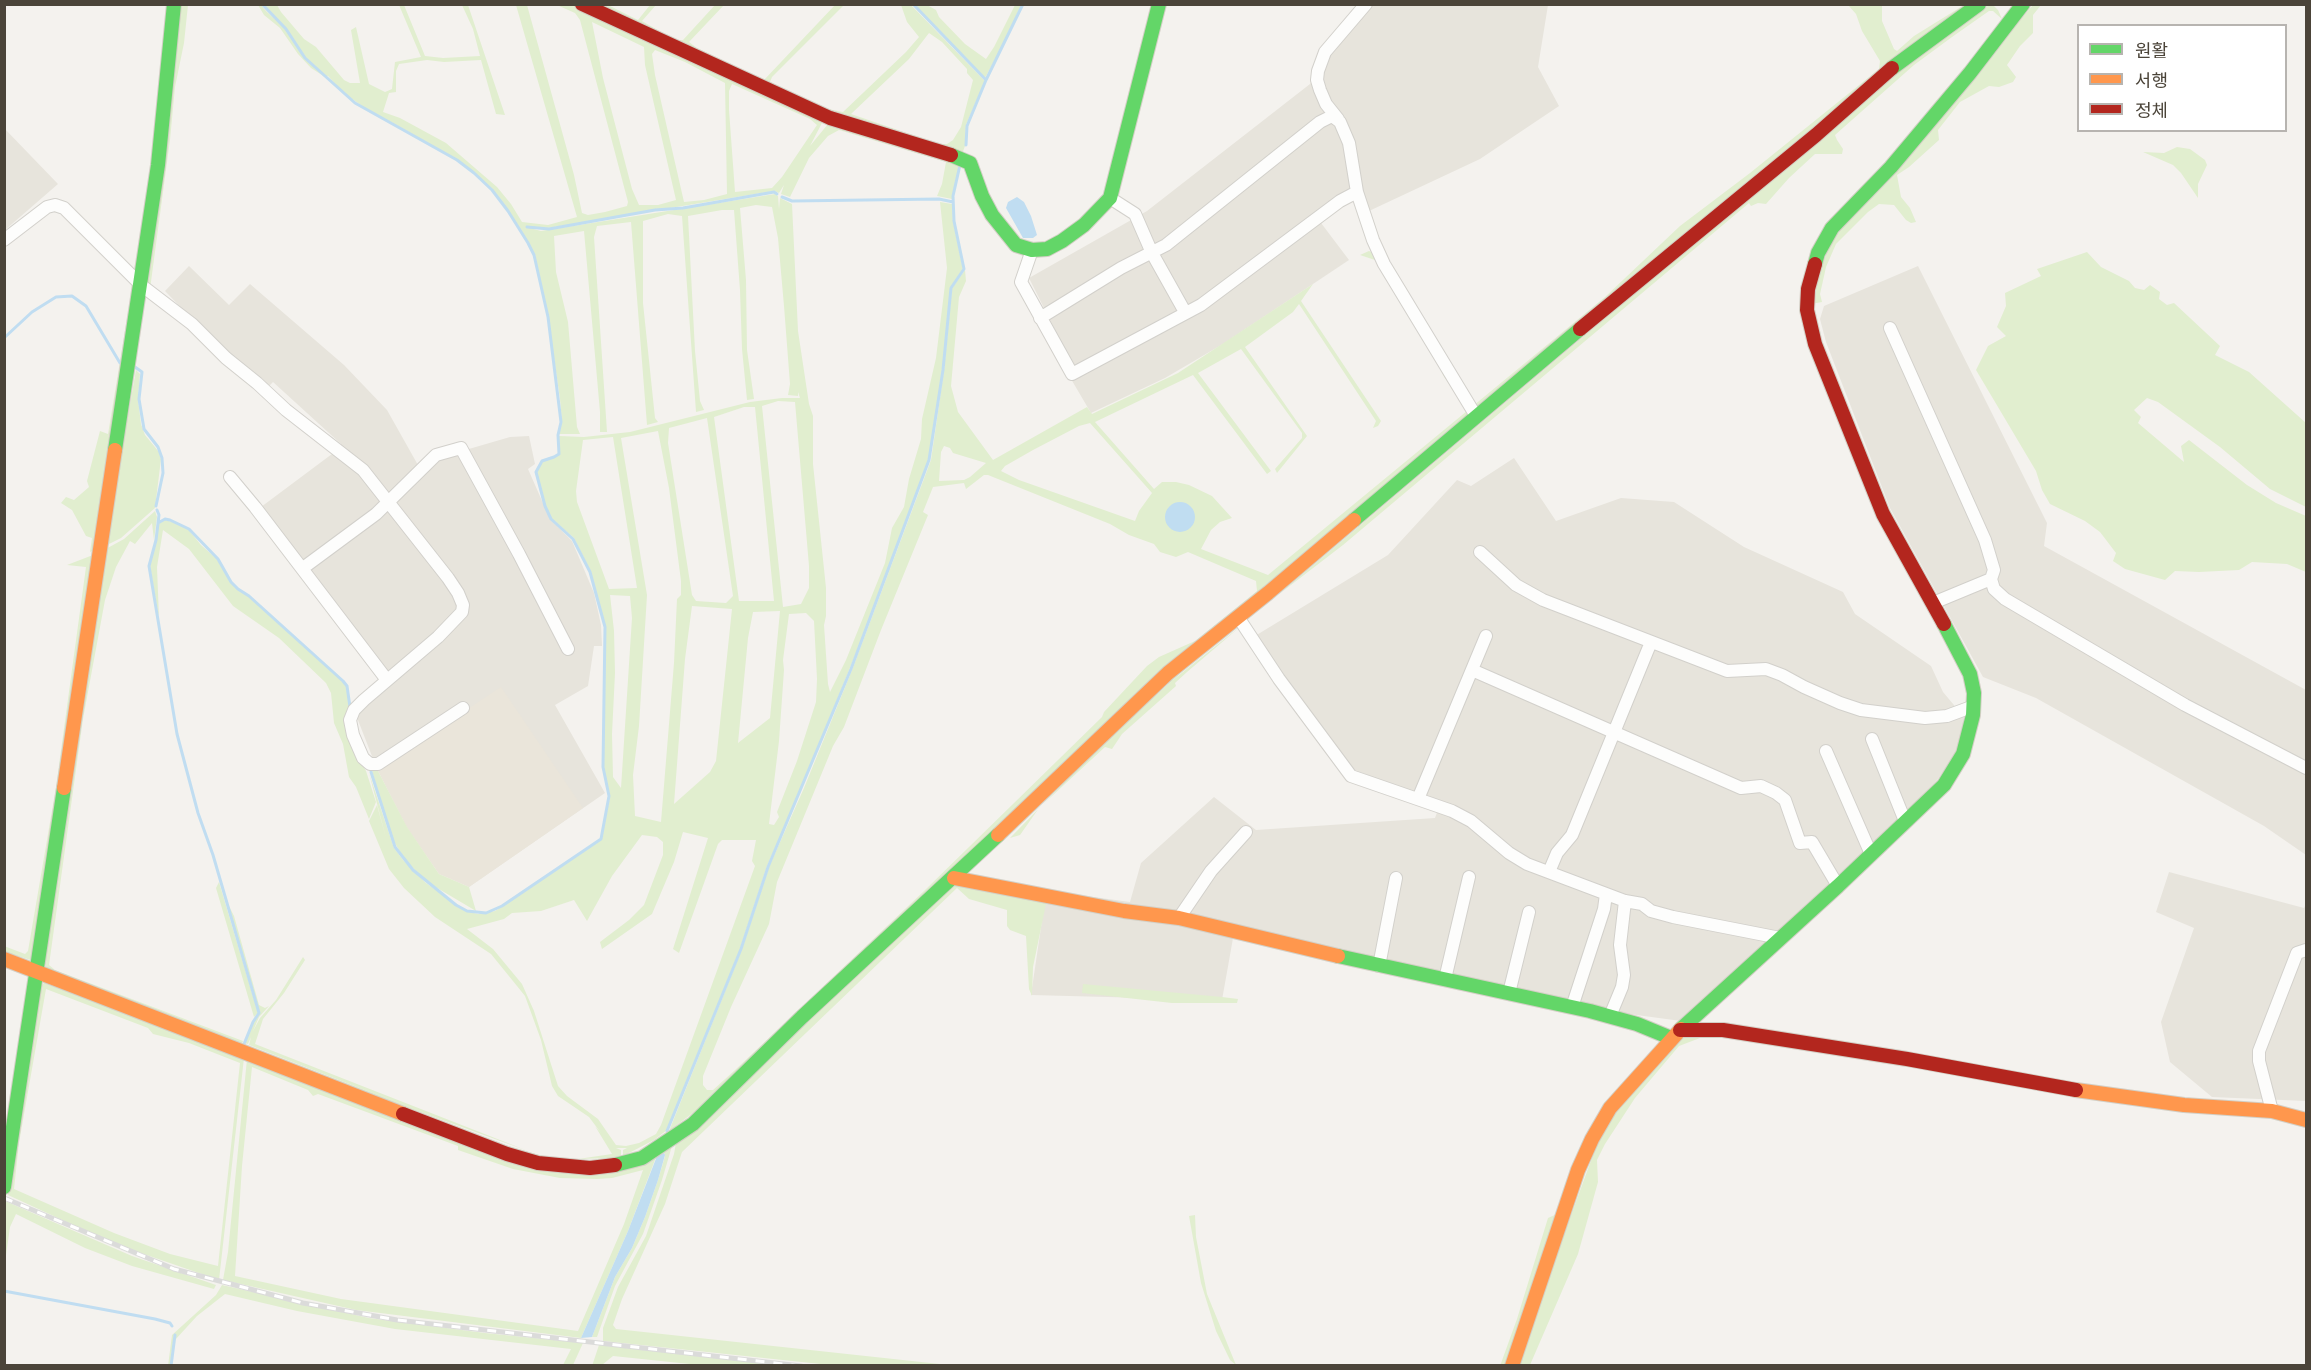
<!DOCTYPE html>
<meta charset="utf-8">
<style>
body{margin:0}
#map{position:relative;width:2311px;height:1370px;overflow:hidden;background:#f4f2ee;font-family:Ubuntu,"Noto Sans KR",sans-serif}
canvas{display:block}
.frame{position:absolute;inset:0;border:6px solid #4b4439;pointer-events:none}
.legend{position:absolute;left:2077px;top:24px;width:210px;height:108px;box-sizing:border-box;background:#fff;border:2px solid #b7b4b0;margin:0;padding:8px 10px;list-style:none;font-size:18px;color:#4b4439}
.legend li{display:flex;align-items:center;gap:12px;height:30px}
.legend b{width:30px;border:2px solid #b7b4b0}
</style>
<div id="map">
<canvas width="2311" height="1370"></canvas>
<div class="frame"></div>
<ul class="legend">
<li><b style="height:8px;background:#63d668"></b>원활</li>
<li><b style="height:8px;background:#ff974d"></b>서행</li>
<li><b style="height:8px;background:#b3261e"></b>정체</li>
</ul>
</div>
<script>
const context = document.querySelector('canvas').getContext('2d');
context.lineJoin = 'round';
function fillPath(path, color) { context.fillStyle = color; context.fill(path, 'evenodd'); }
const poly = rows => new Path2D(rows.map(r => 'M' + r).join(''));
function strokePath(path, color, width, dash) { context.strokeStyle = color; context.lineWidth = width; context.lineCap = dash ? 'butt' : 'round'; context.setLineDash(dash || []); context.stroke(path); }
const residential = poly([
 [1370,5,1548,5,1538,67,1559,106,1480,159,1369,211,1360,187,1315,215,1349,260,1223,344,1165,378,1091,413,1071,379,1074,368,1029,278,1147,211,1310,84,1328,54],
 [4,128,58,184,5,230,4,230],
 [189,266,229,305,250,284,344,365,387,410,423,474,438,458,510,437,529,436,535,464,528,469,550,519,572,541,594,593,601,625,602,646,594,646,588,686,555,705,605,793,469,887,377,769,356,715,392,682,261,507,332,454,341,444,273,382,267,388,190,317,165,291],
 [1918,266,2047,523,2044,546,2306,690,2306,855,2264,826,2036,698,1983,677,1890,508,1826,342,1820,319,1824,306],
 [1514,458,1556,521,1621,498,1674,502,1744,547,1843,592,1855,614,1931,666,1943,692,1964,717,1960,748,1930,790,1681,1021,1607,1011,1235,927,1222,1000,1031,995,1044,907,1050,891,1130,902,1141,863,1214,797,1256,830,1435,818,1440,804,1350,768,1255,636,1388,555,1457,480,1471,486],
 [2169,872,2304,908,2306,904,2306,1101,2212,1097,2170,1062,2161,1022,2194,928,2156,912]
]);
const education = poly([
 [501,687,583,808,469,887,439,874,407,828,377,769]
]);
const green = poly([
 [177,5,188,5,184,43,175,87,170,140,150,289,146,287],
 [258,5,261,5,266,11,276,20,263,5,277,5,281,12,304,39,316,47,344,80,350,83,360,83,351,30,356,27,369,84,385,92,392,89,395,62,421,57,399,5,404,5,425,56,443,58,480,56,473,29,462,5,468,5,505,115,496,114,481,60,444,62,427,60,399,64,396,71,396,92,389,93,383,112,400,118,446,143,497,187,511,204,522,222,548,225,577,217,516,5,527,5,574,175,582,213,588,215,605,212,627,206,628,202,580,20,575,13,557,5,576,5,823,121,810,146,828,124,960,164,952,199,937,196,942,184,946,162,839,130,828,136,809,158,790,197,781,194,784,185,779,193,774,191,548,228,526,227,541,231,775,194,778,196,779,209,780,198,792,204,798,331,809,404,813,416,813,464,826,588,826,616,824,625,828,684,830,692,846,660,885,563,892,528,904,507,909,479,921,439,922,419,936,358,947,268,940,202,952,204,953,221,963,269,951,288,943,370,929,460,889,571,802,787,767,866,740,949,667,1130,654,1140,627,1154,623,1155,623,1150,627,1148,616,1148,621,1150,621,1155,612,1158,578,1159,612,1154,595,1126,601,1133,589,1117,558,1096,552,1086,541,1040,525,996,517,986,491,954,435,917,404,888,389,869,369,821,377,805,386,838,369,773,394,848,404,861,426,883,467,911,478,914,495,911,601,840,610,797,603,767,605,627,591,572,574,538,551,518,545,506,536,472,542,461,554,458,559,454,559,436,584,437,630,432,750,402,782,398,800,398,798,392,798,396,788,395,790,384,784,306,778,238,772,207,756,205,740,208,746,280,747,350,754,399,747,400,742,349,740,290,734,210,722,210,688,216,695,351,700,401,704,410,696,412,682,216,668,214,643,221,643,303,655,418,658,422,647,425,631,222,597,226,594,237,607,432,600,432,600,412,584,231,554,236,556,272,568,322,577,427,580,434,559,434,562,422,560,399,548,317,535,255,509,211,492,190,458,160,391,122,375,115,342,92,328,76,325,77,311,68,298,54,280,28,264,15],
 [592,22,644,47,645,65,676,200,658,205,639,205,632,189,603,78],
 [655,50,685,62,725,83,727,194,704,200,684,202,655,75,652,54],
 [732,84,810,119,817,125,782,177,772,188,735,192,729,110,729,91],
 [778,401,795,402,809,566,809,588,801,604,783,607,762,406],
 [744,407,755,407,774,601,739,601,714,417],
 [707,418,733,596,726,603,696,601,692,595,668,443,669,428],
 [658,431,669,488,681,581,681,595,677,599,674,663,661,822,635,816,633,775,639,726,647,595,621,438],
 [613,437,637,588,609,589,577,502,576,491,583,440],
 [610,595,630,596,632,618,621,788,613,777,612,734,615,673,614,631],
 [692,606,732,609,716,761,710,772,674,804,685,659],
 [780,611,770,718,738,743,748,638,753,612],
 [806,613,814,621,817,679,816,702,797,761,777,812,779,817,774,825,769,824,779,741,784,670,783,660,789,614],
 [683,832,708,838,673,949,679,953,718,844,722,840,756,840,752,861,755,866,661,1125,656,1134,639,1143,626,1146,616,1145,598,1119,567,1096,558,1086,534,1011,522,984,493,949,467,929,504,919,512,913,541,911,574,900,587,921,612,876,642,835,657,837,663,842,663,855,644,905,629,920,600,942,602,949,652,914,674,862],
 [585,5,608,5,638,20,650,5,656,5,642,21,675,40,683,40,715,5,724,5,689,42,697,48,764,80,835,5,844,5,772,77,770,82,823,108,843,112,906,52,919,37,907,22,901,5,911,5,985,81,966,125,965,146,962,154,830,115],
 [929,33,942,42,967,69,967,73,973,80,961,127,953,140,947,144,939,144,851,114,909,59],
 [914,5,927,5,936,10,939,17,965,44,986,59,994,47,1015,5,1021,5,1004,43,985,78],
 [1848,5,1882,5,1882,21,1894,49,1897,51,1914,36,1964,5,1483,405,1473,406,1605,297,1680,226,1750,173,1879,69,1880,61,1862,31,1856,14],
 [1989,5,1993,5,1998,10,2002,19,1993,11,1989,11,1952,37,1914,65,1835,135,1837,140,1843,149,1842,154,1815,154,1789,178,1766,204,1758,203,1751,206,1749,203,1343,545,1278,595,1888,79],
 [2033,5,2041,5,2033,15,2033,33,2020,46,2007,65,2016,77,2013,82,1999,87,1989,86,1960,102,1938,130,1939,140,1909,167,1897,175,1901,197,1910,208,1916,222,1911,223,1906,220,1894,205,1879,204,1868,212,1836,244,1826,267,1820,294,1822,302,1811,304,1812,294,1831,241],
 [2177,147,2190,149,2205,160,2207,165,2198,184,2198,198,2181,173,2173,165,2143,152,2164,153],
 [1369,251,1374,253,1473,417,1359,511,710,1100,669,1131,742,949,769,867,804,788,852,670,931,460,944,370,952,288,965,270,966,281,959,297,951,386,958,412,993,460,1087,407,1092,414,1178,373,1313,284,1301,301,1381,421,1378,426,1373,428,1376,421,1299,304,1293,312,1245,347,1307,436,1277,473,1275,469,1302,438,1302,433,1241,349,1198,373,1271,471,1267,474,1193,375,1095,422,1154,489,1162,482,1176,482,1189,485,1212,496,1232,518,1220,522,1211,530,1201,549,1268,575,1467,411,1443,375,1441,367,1375,260,1360,255],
 [1090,423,1152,493,1139,511,1135,521,1019,480,1001,471,1005,466,1033,450,1079,426],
 [944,446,950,448,953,453,986,463,970,477,964,480,939,481,941,452],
 [984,475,988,475,1110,524,1129,535,1154,544,1160,552,1176,557,1188,552,1256,581,1257,591,1195,641,1159,657,1147,666,1104,712,1102,717,924,891,735,1070,713,1090,707,1090,703,1085,703,1076,731,1007,769,924,777,882,833,746,844,727,881,630,928,515,923,512,933,487,964,483,966,489],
 [2087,252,2101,267,2129,281,2135,288,2144,290,2150,285,2160,292,2159,299,2167,305,2174,303,2220,346,2215,355,2249,372,2306,423,2306,507,2270,489,2220,447,2158,402,2147,398,2134,410,2141,417,2138,423,2184,462,2181,446,2189,440,2247,485,2276,503,2306,516,2306,572,2287,564,2252,562,2239,570,2199,572,2175,571,2165,580,2125,569,2113,561,2116,553,2100,532,2085,521,2050,504,2042,490,2036,471,1976,370,1988,346,2006,336,1997,327,2006,306,2005,293,2041,276,2037,269],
 [133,282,96,549,90,552,92,538,86,536,72,510,61,503,66,497,74,500,89,487,87,481,100,431,108,434],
 [136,370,140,374,138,399,141,424,145,435,159,452,161,459,155,508,121,538,105,546],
 [155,511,157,517,154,540,152,523,135,544,130,541,116,567,105,600,83,719,49,965,55,970,243,1041,242,1044,48,972,44,961,104,550,124,539],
 [165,520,177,523,188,529,201,545,217,559,231,583,238,590,249,597,343,681,346,686,358,756,366,771,376,802,369,819,356,787,349,777,343,744,334,723,331,693,326,683,279,638,233,606,189,549,163,530,157,567,159,618,150,566,158,524],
 [93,555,34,961,5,952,4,946,25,954,28,951,56,787,86,567,67,565],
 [1241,626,1187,672,1175,683,1176,686,1122,734,1112,749,1105,747,1039,808,1020,835,1010,838,1135,710],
 [377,769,407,827,439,874,469,887,476,911,427,882,404,859,392,838,372,771],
 [958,881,1047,899,1033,967,1032,996,1029,989,1026,936,1010,930,1007,926,1007,910,969,899,957,888,682,1152,665,1204,622,1299,613,1325,616,1329,949,1365,830,1365,603,1341,603,1328,618,1287,646,1236,674,1154,676,1143],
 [219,882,258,1013,254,1017,216,888],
 [227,902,234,916,259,1005,265,1008,269,1006,259,1017,253,1031,260,1018,276,1000,303,957,305,960,284,993,263,1019,255,1044,528,1151,401,1105,508,1146,539,1155,566,1160,600,1160,621,1157,621,1159,617,1162,609,1163,582,1164,555,1162,527,1157,299,1072,248,1051,248,1046,377,1095,249,1045,251,1037,248,1044,244,1043,253,1022,260,1013],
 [44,983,244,1058,219,1280,135,1251,86,1231,8,1195,40,987],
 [46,989,148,1028,153,1034,189,1043,240,1063,218,1266,170,1254,114,1233,14,1189,19,1143],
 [1083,984,1222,997,1238,999,1237,1003,1172,1003,1082,993],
 [1682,1038,1700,1038,1679,1046,1635,1098,1605,1144,1597,1160,1598,1182,1578,1254,1530,1365,1516,1366,1604,1125],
 [247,1059,543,1167,658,1152,628,1231,581,1338,356,1310,223,1280,228,1252],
 [252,1067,308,1090,313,1096,318,1094,458,1146,458,1150,513,1169,560,1178,597,1179,612,1178,643,1170,624,1224,578,1331,341,1299,235,1276,242,1166],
 [672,1146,662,1180,643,1234,615,1286,597,1337,592,1337,615,1277,632,1248,645,1217,658,1180,665,1156,664,1153],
 [5,1201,132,1256,216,1285,214,1289,132,1266,85,1248,16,1214,10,1227,5,1262],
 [1559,1213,1508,1365,1500,1366,1517,1319,1548,1218],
 [1195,1215,1196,1237,1207,1294,1236,1365,1230,1360,1216,1331,1201,1283,1189,1216],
 [222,1285,369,1318,485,1333,583,1343,573,1365,563,1365,571,1349,395,1329,297,1311,225,1294,197,1316,175,1340,174,1335,170,1365,168,1366,172,1335,216,1295],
 [599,1345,778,1365,699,1365,613,1356,602,1365,592,1366]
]);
const water = poly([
 [1017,197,1024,202,1031,216,1037,235,1033,238,1023,238,1006,208,1008,202],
 '1165 517a15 15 0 1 1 30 0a15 15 0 1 1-30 0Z',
 [664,1153,665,1155,658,1180,645,1217,632,1248,615,1277,592,1337,581,1338,628,1231,657,1156]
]);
const stream = poly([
 [262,4,286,29,305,58,355,103,457,160,474,173,492,190,508,211,528,243,534,255,548,317,561,422,558,435,559,454,554,457,542,461,536,472,545,506,551,519,573,539,590,572,605,627,603,767,609,796,601,839,502,906,486,913,467,911,456,905,413,870,395,847,371,772],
 [913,4,986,80,967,126,966,145],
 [986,80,1023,4],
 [782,197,792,201,939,199,953,202],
 [527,227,549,229,655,210,683,208,774,192,777,194],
 [4,338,32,312,56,297,72,296,86,306,120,363],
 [135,367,142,372,139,399,144,429,158,447,162,458,163,473,156,506],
 [157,510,159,515,156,540,149,566,177,734,198,813,213,855,259,1013,253,1022,244,1044],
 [158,523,165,519,170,520,189,529,218,559,231,582,238,589,249,596,343,681,347,686,350,707],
 [667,1131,741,949,768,867,851,669,929,460,943,370,951,288,964,269,954,221,953,196,960,165],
 [4,1291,155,1319,170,1323,172,1326],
 [171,1366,175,1335]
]);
const street = poly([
 [1338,119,1326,104,1320,90,1317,80,1318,71,1325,52,1366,4],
 [1110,198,1135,214,1152,253,1185,312],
 [4,240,47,207,55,205,64,208,141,285,192,324,226,358,257,383,286,410,363,470,448,578,458,593,463,605,462,612,438,637,364,700,354,710,350,720,353,735,363,758,370,764,378,764,463,708],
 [1032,250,1021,282,1072,374,1201,305,1340,201,1357,192],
 [1040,318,1121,268,1166,245,1320,122,1332,116,1340,122,1349,143,1357,192,1373,240,1384,264,1476,416],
 [1890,328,1985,540,1994,570,1991,579,1994,589,2005,599,2185,705,2306,768],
 [230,477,255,507,387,680],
 [1480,552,1516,585,1543,600,1727,671,1766,669,1782,675,1804,687,1840,703,1861,710,1925,718,1947,716,1974,706],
 [303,568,376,514,436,455,461,448,519,554,568,649],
 [1933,603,1991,579],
 [1238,617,1279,679,1351,776,1452,811,1471,821,1509,853,1527,864,1625,901,1642,904,1651,911,1673,917,1780,938],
 [1472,670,1741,788,1761,786,1776,793,1785,800,1800,843,1812,842,1838,886],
 [1872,739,1905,821],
 [1826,751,1871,854],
 [1418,799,1486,636],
 [1549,872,1557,853,1572,835,1651,642],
 [1179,918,1211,871,1246,832],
 [1379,966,1396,878],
 [1445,979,1469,877],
 [1509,993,1529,912],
 [1572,1007,1604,909,1606,894],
 [1610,1016,1622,987,1624,975,1620,945,1625,901],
 [2272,1111,2259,1061,2259,1051,2297,953,2306,950]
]);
const fast = poly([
 [1892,68,1979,4],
 [951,155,970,163,982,196,992,215,1016,245,1032,250,1047,249,1062,241,1084,225,1110,198,1159,4],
 [1815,264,1818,253,1832,228,1891,167,1970,73,2023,4],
 [115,450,158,165,174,4],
 [1354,520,1580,329],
 [1338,956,1590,1011,1637,1024,1671,1038],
 [1681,1029,1838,886,1944,785,1963,754,1973,715,1974,693,1970,674,1944,624],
 [615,1165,642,1158,693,1124,802,1017,998,835],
 [4,1187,64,788]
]);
const slow = poly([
 [64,788,115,450],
 [998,835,1168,673,1268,593,1354,520],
 [954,878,1124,911,1179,918,1338,956],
 [4,959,403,1114],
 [2076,1090,2184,1105,2272,1111,2306,1120],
 [1512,1366,1578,1170,1592,1139,1610,1108,1681,1029]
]);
const jam = poly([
 [582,4,830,118,951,155],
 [1815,264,1808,289,1807,310,1815,344,1883,514,1944,624],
 [1580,329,1816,135,1892,68],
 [1680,1030,1723,1030,1907,1059,2076,1090],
 [403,1114,507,1154,538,1163,590,1168,615,1165]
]);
const rail = poly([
 [4,1198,174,1269,303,1303,397,1320,801,1366]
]);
fillPath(residential, '#e7e4dc');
fillPath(education, '#eae5da');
fillPath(green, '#e1eecf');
fillPath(water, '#c0ddf1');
strokePath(stream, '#c0ddf1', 3);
strokePath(street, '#d2d0cb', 14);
strokePath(fast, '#d3cfc5', 16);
strokePath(slow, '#d3cfc5', 16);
strokePath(jam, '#d3cfc5', 16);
strokePath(street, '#fdfdfc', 12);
strokePath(fast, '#63d668', 14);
strokePath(slow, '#ff974d', 14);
strokePath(jam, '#b3261e', 14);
strokePath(rail, '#dbdbda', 5);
strokePath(rail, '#fff', 3, [9]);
</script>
